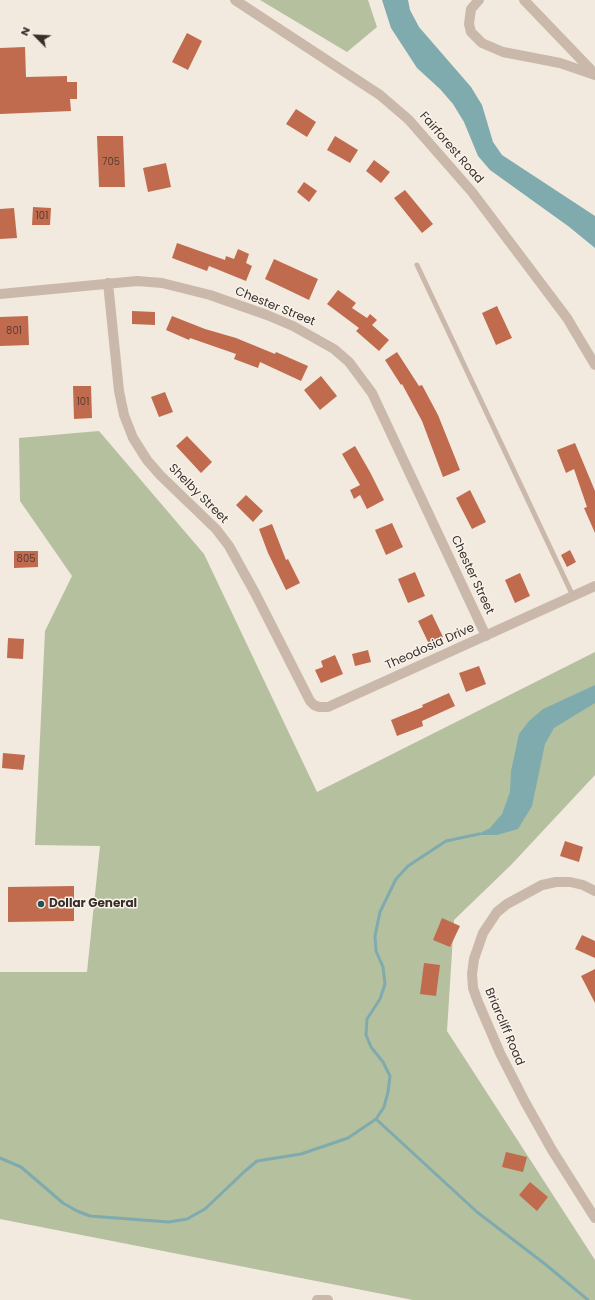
<!DOCTYPE html>
<style>
body{margin:0}
#map{position:relative;width:595px;height:1300px;overflow:hidden;background:#f2e9df;font-family:Poppins,sans-serif}
canvas{display:block}
.north{position:absolute;left:16px;top:16px;width:40px;height:40px;-webkit-text-stroke:3px #f9f3eb;paint-order:stroke;rotate:294deg;font-size:11px;font-weight:700;line-height:16px;text-align:center;color:#382e2a}
.north::after{content:'';display:block;margin:auto;width:14px;height:18px;background:#382e2a;clip-path:polygon(50% 0,100% 100%,50% 72%,0 100%)}
</style>
<div id="map">
<canvas width="595" height="1300"></canvas>
<div class="north">N</div>
</div>
<script>
const context = document.querySelector('canvas').getContext('2d');
context.lineJoin = 'round';
function fillPath(path, color) { context.fillStyle = color; context.fill(path, 'evenodd'); }
const poly = rows => new Path2D(rows.map(r => 'M' + r).join(''));
function strokePath(path, color, width, dash) { context.strokeStyle = color; context.lineWidth = width; context.lineCap = dash ? 'butt' : 'round'; context.setLineDash(dash || []); context.stroke(path); }
function label(font, color, halo, rows, align = 'center') {
  context.font = font + ' Poppins,sans-serif'; context.lineWidth = 3; context.setLineDash([]); context.textBaseline = 'middle'; context.strokeStyle = halo; context.fillStyle = color; for (const [text, x, y, turn = 0] of rows) {
    context.save(); context.translate(x, y); context.rotate((+turn || 0) * Math.PI / 180); context.textAlign = isNaN(turn) ? turn : align; if (halo) context.strokeText(text, 0, 0); context.fillText(text, 0, 0); context.restore();
  }
}
const green = poly([
 [260,0,368,0,377,27,347,52],
 [99,431,204,554,317,792,595,652,595,775,511,865,454,920,447,1031,595,1260,595,1300,413,1300,0,1219,0,972,87,972,100,846,35,845,45,631,72,576,20,501,19,438]
]);
const water = poly([
 [382,0,408,0,410,10,419,27,471,87,482,105,493,142,502,155,595,216,595,248,568,226,490,170,478,156,464,122,453,104,440,89,417,68,391,28],
 [595,685,595,703,554,728,545,744,532,806,518,829,497,835,476,835,490,828,502,814,510,792,511,771,519,734,529,721,543,709]
]);
const stream = poly([
 [376,1119,477,1212,545,1264,588,1300],
 [0,1158,21,1167,63,1203,77,1211,90,1216,169,1222,187,1219,205,1209,245,1171,257,1161,301,1154,348,1138,376,1119,384,1107,388,1092,390,1076,383,1062,371,1047,366,1035,367,1019,380,999,385,984,383,967,376,951,375,936,380,912,396,879,408,866,446,841,479,834]
]);
const building = poly([
 [187,33,202,41,188,70,172,62],
 [25,47,26,77,67,76,67,82,77,82,77,99,70,99,71,111,0,114,0,48],
 [296,109,316,122,307,137,286,124],
 [97,136,123,136,125,187,99,187],
 [335,136,358,150,350,163,327,150],
 [374,160,390,172,381,183,366,171],
 [166,163,171,187,148,192,143,168],
 [304,182,317,191,309,202,297,192],
 [405,190,433,224,422,233,394,198],
 [33,207,51,208,50,225,32,225],
 [14,208,17,238,0,239,0,209],
 [177,243,225,260,226,256,234,259,238,249,249,254,246,263,252,266,246,281,209,266,207,271,172,258],
 [274,259,318,279,309,300,265,279],
 [338,290,356,303,352,308,367,318,370,314,377,320,372,325,389,340,379,351,356,331,359,328,327,304],
 [497,306,512,338,496,345,482,313],
 [132,311,155,312,155,325,132,324],
 [28,316,29,345,0,346,0,317],
 [172,316,205,329,236,338,275,354,276,352,308,366,301,381,260,362,258,368,234,359,236,354,190,338,189,340,166,330],
 [397,352,419,386,422,385,438,415,460,470,443,477,422,421,402,384,401,385,385,360],
 [321,376,337,396,320,410,304,390],
 [73,386,91,386,92,418,74,419],
 [165,392,173,412,159,417,151,397],
 [187,436,212,462,201,473,176,446],
 [575,443,595,491,595,533,584,508,587,507,574,469,566,473,557,450],
 [355,446,370,472,384,500,367,509,360,495,354,499,350,490,360,485,342,454],
 [470,490,486,522,472,529,456,498],
 [246,495,263,511,253,522,236,505],
 [392,523,403,547,386,555,375,530],
 [272,524,286,560,288,559,300,583,286,590,268,553,259,529],
 [570,550,576,562,567,567,561,555],
 [14,551,38,551,38,567,14,568],
 [415,572,425,596,408,603,398,579],
 [520,573,530,596,515,603,505,580],
 [432,614,443,637,429,644,418,621],
 [8,638,24,639,23,659,7,658],
 [368,650,371,662,355,666,352,654],
 [335,655,343,674,321,683,315,670,323,667,321,661],
 [479,666,486,684,466,692,459,673],
 [449,693,455,706,422,721,423,726,397,736,391,720,423,707,422,705],
 [3,753,25,755,23,770,2,768],
 [565,841,583,847,579,862,560,856],
 [74,886,74,921,8,922,8,887],
 [442,918,460,926,450,947,433,940],
 [582,935,595,941,595,958,575,949],
 [424,963,440,965,436,996,420,994],
 [595,969,595,1003,581,976],
 [506,1152,527,1157,523,1172,502,1167],
 [530,1182,548,1197,537,1211,519,1195]
]);
const lane = poly([
 [417,265,573,596]
]);
const street = poly([
 [235,0,380,95,409,120,472,192,567,318,595,365],
 [479,0,471,9,469,24,471,32,482,43,503,52,560,63,595,75],
 [524,0,594,73],
 [108,283,119,391,124,415,133,438,147,460,160,475,216,529,229,546,255,593,310,701,314,705,319,707,328,707,595,586],
 [0,294,137,281,162,283,210,295,267,315,293,326,334,349,349,362,372,393,486,636],
 [595,891,583,885,570,882,556,882,542,885,507,904,497,912,483,933,474,959,472,974,473,988,478,1002,500,1053,525,1102,552,1150,595,1218],
 [317,1300,328,1300]
]);
const markers = [
 [41,904,4,"#215357"]
];
const numberNames = [
 ["705",111,162],
 ["101",42,216],
 ["801",14,331],
 ["101",83,402],
 ["805",26,559]
];
const streetNames = [
 ["Fairforest Road",451,148,49],
 ["Chester Street",275,307,22],
 ["Shelby Street",198,494,45],
 ["Chester Street",472,575,65],
 ["Theodosia Drive",430,647,-24],
 ["Briarcliff Road",504,1027,67]
];
const poiNames = [
 ["Dollar General",49,904]
];
fillPath(green, '#b5c09f');
fillPath(water, '#7fabae');
strokePath(stream, '#7fabae', 3);
fillPath(building, '#c06b4e');
strokePath(lane, '#cab9ab', 5);
strokePath(street, '#cab9ab', 10);
for (const [x, y, r, color] of markers) { const dot = new Path2D(); dot.arc(x, y, r, 0, 2 * Math.PI); context.fillStyle = color; context.fill(dot); strokePath(dot, '#f9f3eb', 1.5); }
label('10px', '#5a3d33', null, numberNames);
label('12px', '#382e2a', '#f9f3eb', streetNames);
label('bold 12px', '#382e2a', '#f9f3eb', poiNames, 'left');
</script>
